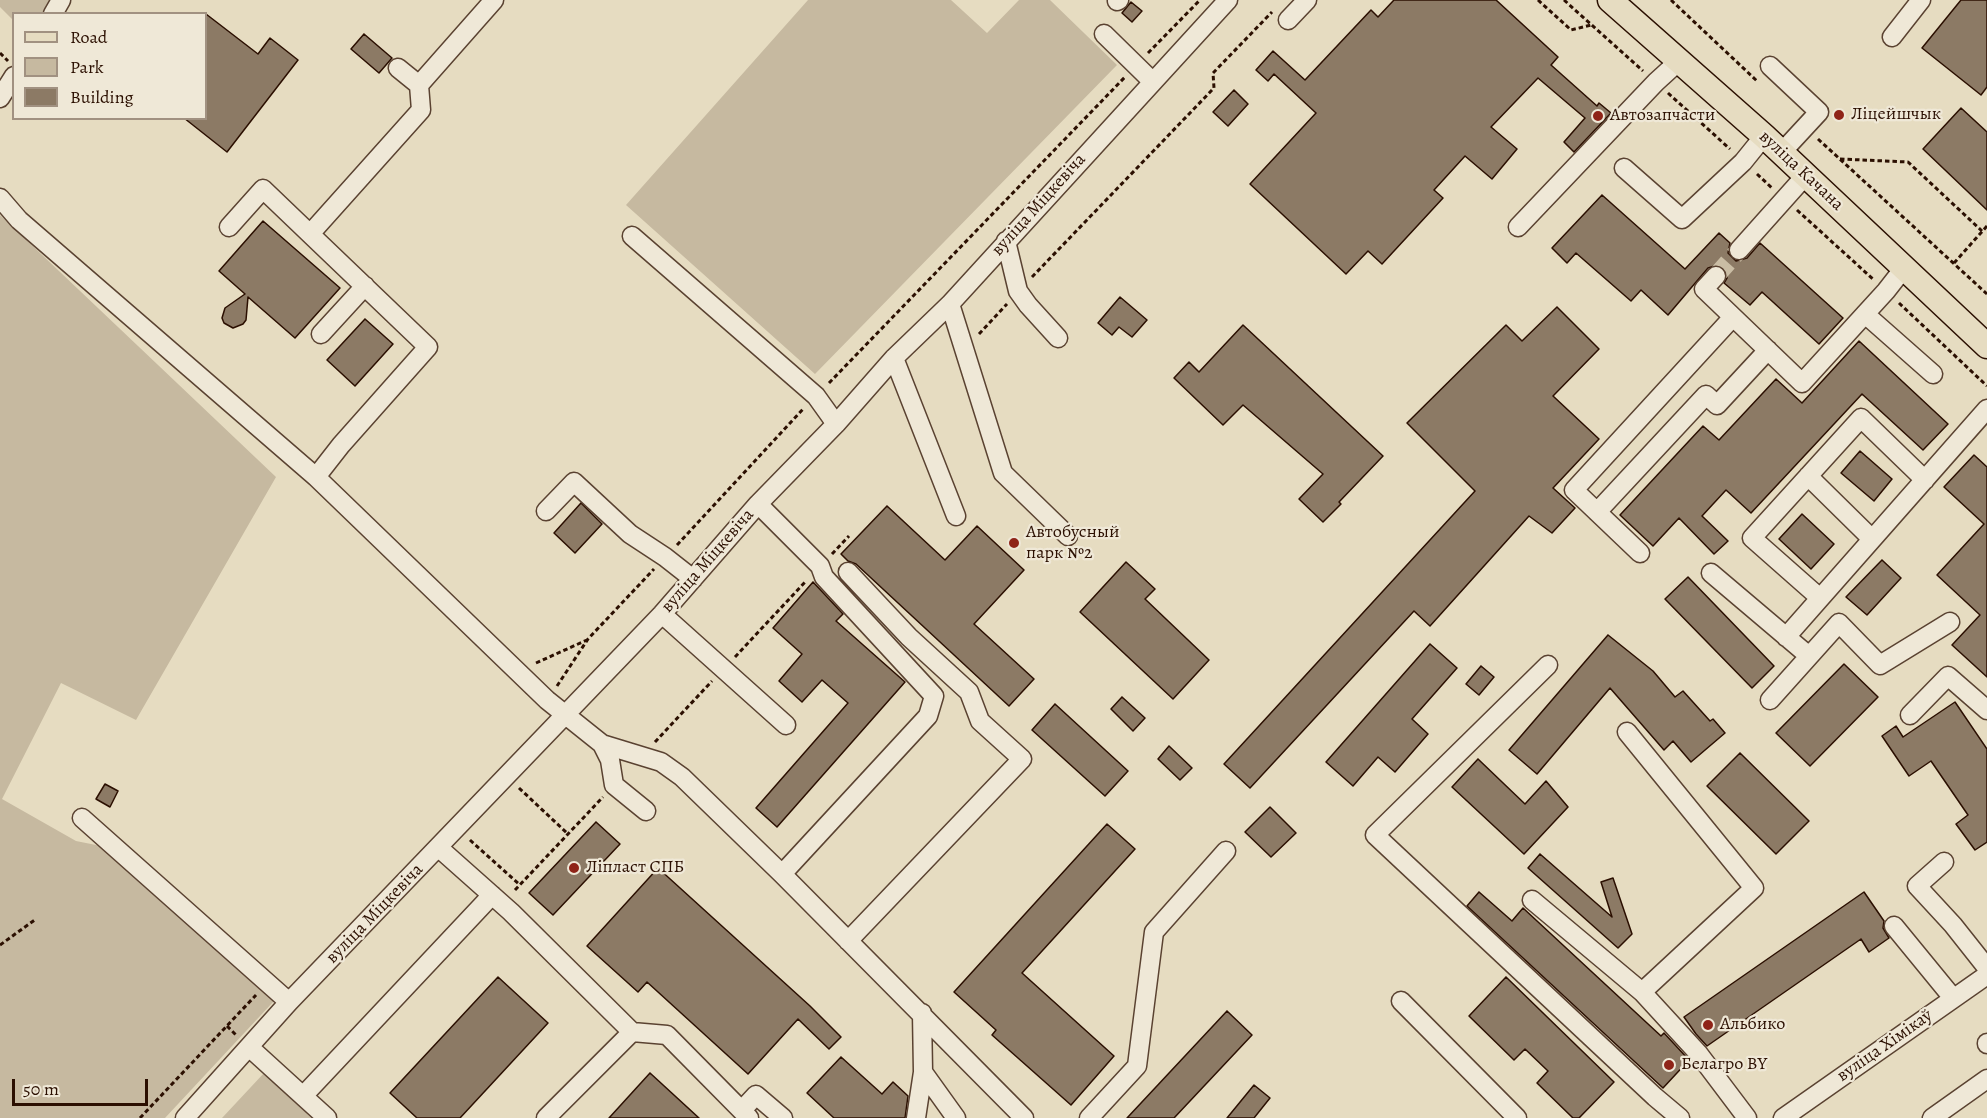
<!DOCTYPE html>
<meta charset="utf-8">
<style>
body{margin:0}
#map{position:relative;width:1987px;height:1118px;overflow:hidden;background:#e6dcc1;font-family:Alegreya,serif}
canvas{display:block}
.legend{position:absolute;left:12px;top:12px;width:195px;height:108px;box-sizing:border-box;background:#efe8d7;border:2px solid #a19181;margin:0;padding:8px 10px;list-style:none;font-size:18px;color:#2b0f01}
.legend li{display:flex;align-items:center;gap:12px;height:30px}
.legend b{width:30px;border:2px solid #a19181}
.scale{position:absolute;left:12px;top:1079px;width:136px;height:27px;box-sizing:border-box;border:3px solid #2b0f01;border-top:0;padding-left:8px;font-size:18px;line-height:21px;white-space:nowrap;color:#2b0f01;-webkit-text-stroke:4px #efe8d7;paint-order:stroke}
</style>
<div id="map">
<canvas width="1987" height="1118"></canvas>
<ul class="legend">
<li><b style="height:8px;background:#e6dcc1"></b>Road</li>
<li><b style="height:16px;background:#c6b9a0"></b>Park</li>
<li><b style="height:16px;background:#8c7a65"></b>Building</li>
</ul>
<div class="scale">50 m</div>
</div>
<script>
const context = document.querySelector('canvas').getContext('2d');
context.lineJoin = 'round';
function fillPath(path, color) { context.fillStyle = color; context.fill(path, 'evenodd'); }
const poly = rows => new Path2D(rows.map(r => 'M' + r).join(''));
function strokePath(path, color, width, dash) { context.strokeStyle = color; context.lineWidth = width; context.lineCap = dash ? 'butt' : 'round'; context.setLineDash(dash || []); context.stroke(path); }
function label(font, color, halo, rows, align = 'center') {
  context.font = font + ' Alegreya,serif'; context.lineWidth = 4.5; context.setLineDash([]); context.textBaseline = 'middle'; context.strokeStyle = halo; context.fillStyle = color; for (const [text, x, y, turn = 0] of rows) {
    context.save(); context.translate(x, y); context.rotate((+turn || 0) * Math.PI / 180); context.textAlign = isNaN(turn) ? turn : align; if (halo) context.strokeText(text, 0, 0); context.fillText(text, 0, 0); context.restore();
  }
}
const green = poly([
 [0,0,71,0,63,13,14,14,13,20,0,7],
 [808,0,951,0,987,33,1019,0,1050,0,1117,65,815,374,626,205],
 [0,215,276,477,136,720,61,683,2,799,76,841,101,846,274,1001,165,1118,0,1118],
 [264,1073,311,1118,222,1118]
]);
const building = poly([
 [1394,0,1496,0,1558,57,1551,65,1597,106,1599,103,1611,113,1574,152,1564,142,1585,118,1538,78,1491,127,1517,149,1492,179,1465,156,1434,190,1443,198,1382,264,1368,251,1346,274,1250,184,1316,113,1274,74,1268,81,1256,70,1273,51,1305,80,1371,10,1378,17,1394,0],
 [1961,0,1987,0,1987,87,1981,95,1922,48,1961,0],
 [1131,2,1142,11,1132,22,1122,13,1131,2],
 [206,14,258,54,270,38,298,60,227,152,184,118,206,118,206,14],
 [364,34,392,58,379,73,351,49,364,34],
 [1234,90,1248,104,1228,126,1213,112,1234,90],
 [1961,108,1987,132,1987,210,1923,149,1961,108],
 [1602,195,1685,269,1719,233,1730,243,1728,253,1736,261,1747,258,1760,243,1843,318,1819,344,1762,292,1750,305,1724,283,1727,278,1726,272,1723,267,1718,265,1708,268,1668,315,1641,290,1631,301,1576,253,1567,263,1552,248,1602,195],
 [263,221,340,288,295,338,248,297,246,320,243,324,233,328,224,323,222,318,225,308,245,294,219,271,263,221],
 [1120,297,1147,320,1132,337,1119,327,1112,335,1098,323,1120,297],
 [1557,307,1599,349,1553,396,1599,439,1553,488,1575,508,1552,533,1529,516,1430,626,1414,611,1250,788,1224,764,1475,491,1407,423,1506,325,1522,341,1557,307],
 [365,319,393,344,355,386,327,360,365,319],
 [1243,325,1383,456,1339,502,1341,504,1323,522,1299,499,1323,474,1243,405,1223,425,1174,378,1189,362,1199,372,1243,325],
 [1859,341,1948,424,1923,450,1862,394,1751,513,1726,490,1702,516,1728,541,1714,554,1679,518,1653,546,1620,515,1703,426,1719,440,1776,379,1802,403,1859,341],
 [1860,451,1892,479,1874,501,1841,473,1860,451],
 [1974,455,1987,467,1987,677,1952,645,1980,615,1937,575,1984,524,1944,487,1974,455],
 [581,503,602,524,575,553,554,533,581,503],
 [887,506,945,560,977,526,1024,570,974,624,1034,679,1009,706,856,564,848,561,841,554,887,506],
 [1802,514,1834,544,1811,569,1779,539,1802,514],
 [1882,560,1901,578,1867,615,1846,597,1882,560],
 [1126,562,1155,589,1145,599,1209,660,1173,699,1080,612,1126,562],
 [1688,577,1774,666,1752,688,1665,599,1688,577],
 [813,582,843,614,836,621,905,682,777,827,756,808,848,703,822,680,802,702,779,681,802,654,773,628,813,582],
 [1608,635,1653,671,1675,697,1683,691,1710,721,1713,719,1725,733,1691,762,1673,741,1664,750,1610,688,1537,774,1509,750,1608,635],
 [1430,644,1457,668,1412,719,1428,734,1395,772,1378,757,1353,786,1326,762,1430,644],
 [1844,664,1878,697,1810,766,1776,733,1844,664],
 [1481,666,1494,677,1479,695,1466,684,1481,666],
 [1122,697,1145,718,1133,731,1111,709,1122,697],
 [1955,702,1987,749,1987,842,1975,850,1956,824,1968,815,1931,761,1909,776,1882,736,1896,726,1903,737,1955,702],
 [1055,704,1128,771,1105,796,1032,730,1055,704],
 [1169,746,1192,768,1180,780,1158,759,1169,746],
 [1740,753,1809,821,1776,854,1707,786,1740,753],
 [1478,759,1525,804,1546,781,1568,807,1524,854,1452,787,1478,759],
 [105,784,118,791,110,807,96,799,105,784],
 [1270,807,1296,833,1271,857,1245,832,1270,807],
 [596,822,620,844,553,915,529,893,596,822],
 [1107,824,1135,849,1022,973,1114,1056,1071,1105,992,1035,996,1030,954,992,1107,824],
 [1540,854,1612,917,1601,882,1613,878,1632,934,1618,948,1528,868,1540,854],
 [658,868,810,1006,841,1037,829,1049,798,1019,748,1074,647,982,638,992,587,946,658,868],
 [1479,892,1512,921,1523,908,1661,1036,1664,1033,1689,1060,1663,1088,1467,906,1479,892],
 [1864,892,1884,921,1883,928,1889,938,1869,952,1861,939,1707,1046,1696,1034,1684,1017,1864,892],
 [498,977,548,1023,460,1118,417,1118,390,1093,498,977],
 [1506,977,1614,1082,1579,1118,1573,1118,1537,1083,1548,1071,1525,1049,1514,1060,1469,1016,1506,977],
 [1227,1011,1252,1035,1174,1118,1127,1118,1227,1011],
 [841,1057,882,1094,893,1082,908,1096,905,1118,834,1118,807,1093,841,1057],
 [650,1073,699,1118,609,1118,650,1073],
 [1254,1085,1270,1098,1254,1118,1227,1118,1254,1085]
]);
const minorTunnel = poly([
 [1716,276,1739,250]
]);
const path = poly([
 [1538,0,1571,30,1591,25],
 [1564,0,1643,71],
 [1671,0,1757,81],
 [0,53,8,61],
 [1148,53,1200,0],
 [1668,93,1730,149],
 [1818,139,1987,294],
 [1840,159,1908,162,1982,231],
 [1757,174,1772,188],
 [1797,210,1874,280],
 [1954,263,1987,226],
 [1032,277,1214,88,1213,73,1272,12],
 [1899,303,1987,386],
 [979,334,1007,304],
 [829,383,1125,77],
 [677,545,803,409],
 [832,554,849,536],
 [735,657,806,581],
 [536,663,587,640],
 [557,686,588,639,654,569],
 [655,742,712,681],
 [519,788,568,834],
 [470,840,520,885],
 [515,890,603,797],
 [0,945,36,919],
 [227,1026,236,1035],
 [140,1118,256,995]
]);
const minor = poly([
 [1117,1,1119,0],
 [53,14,61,0],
 [1288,20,1307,0],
 [1104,34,1152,81],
 [1892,37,1921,0],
 [1770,66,1819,112,1782,152],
 [398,68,419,85],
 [0,98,14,76],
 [1624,168,1682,219,1743,162,1764,136],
 [0,198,19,220,316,477,547,700,602,744,661,762,682,777,782,874,1024,1118],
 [229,227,263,189,428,347,341,445,316,477],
 [1518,227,1656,82,1679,61],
 [310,234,421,110,419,85,494,0],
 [632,236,816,396,836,424],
 [1006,241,1018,291,1028,305,1058,338],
 [1739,250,1806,175],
 [1716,276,1704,289,1802,383,1886,291,1904,268],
 [950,304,1003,473,1068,536],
 [1865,314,1933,374],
 [321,334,365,286],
 [894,358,956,516],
 [1808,476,1872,539],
 [758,504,820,566,824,577,934,696,928,716,782,874],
 [546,511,574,482,630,534,665,557,693,579],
 [1597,512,1706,395,1717,405,1768,350],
 [1640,553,1574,490,1733,317],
 [1711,573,1809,656],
 [1820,598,1752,538,1861,418,1925,480],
 [662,614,786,725],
 [1786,637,1987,409],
 [1548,665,1375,835,1655,1097,1680,1118],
 [1770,700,1839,623,1880,665,1950,622],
 [1910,715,1948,676,1987,710],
 [1627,732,1754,888,1642,992],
 [602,744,610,760,614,785,646,811],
 [82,818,289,1002],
 [439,848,511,912,632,1032],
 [1944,862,1917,886,1953,925,1987,968],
 [1532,900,1642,992,1698,1053,1747,1118],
 [1894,926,1953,998],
 [848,941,1022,759,980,721,969,692,909,637,848,572],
 [1401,1001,1517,1118],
 [1987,1043,1987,1044],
 [249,1047,327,1118],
 [923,1072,956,1118],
 [303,1096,492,895],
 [742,1110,756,1095,783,1118],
 [185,1118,289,1002,662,614,758,504,836,424,894,358,950,304,1228,0],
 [546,1118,632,1032,667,1035,749,1118],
 [916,1118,923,1072,922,1013],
 [1089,1118,1137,1066,1154,932,1226,851],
 [1783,1118,1987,975],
 [1932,1118,1987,1079]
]);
const major = poly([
 [1610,0,1764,136,1987,346]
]);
const markers = [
 [1839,115,6,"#8f2418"],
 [1598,116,6,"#8f2418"],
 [1014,543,6,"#8f2418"],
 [574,868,6,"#8f2418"],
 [1708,1025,6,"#8f2418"],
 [1669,1065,6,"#8f2418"]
];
const poiNames = [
 ["Ліцейшчык",1851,115],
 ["Автозапчасти",1610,116],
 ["Автобусный",1026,533],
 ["парк №2",1026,554],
 ["Ліпласт СПБ",586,868],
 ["Альбико",1720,1025],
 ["Белагро BY",1681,1065]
];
const streetNames = [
 ["вуліца Качана",1801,171,43],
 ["вуліца Міцкевіча",1039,205,-48],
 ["вуліца Міцкевіча",708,561,-49],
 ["вуліца Міцкевіча",375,914,-46],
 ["вуліца Хімікаў",1885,1046,-35]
];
fillPath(green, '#c6b9a0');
fillPath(building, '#8c7a65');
strokePath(building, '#2b0f01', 1.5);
strokePath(minorTunnel, '#cabda4', 18, [18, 9]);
strokePath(minor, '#5a4231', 21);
strokePath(major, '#2b0f01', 27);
strokePath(path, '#2b0f01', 3, [4.5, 3]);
strokePath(minor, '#efe8d7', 18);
strokePath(major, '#e6dcc1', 24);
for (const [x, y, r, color] of markers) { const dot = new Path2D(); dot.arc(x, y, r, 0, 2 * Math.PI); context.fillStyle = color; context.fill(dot); strokePath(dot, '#efe8d7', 2); }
label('18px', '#2b0f01', '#efe8d7', poiNames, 'left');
label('18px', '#2b0f01', '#efe8d7', streetNames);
</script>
